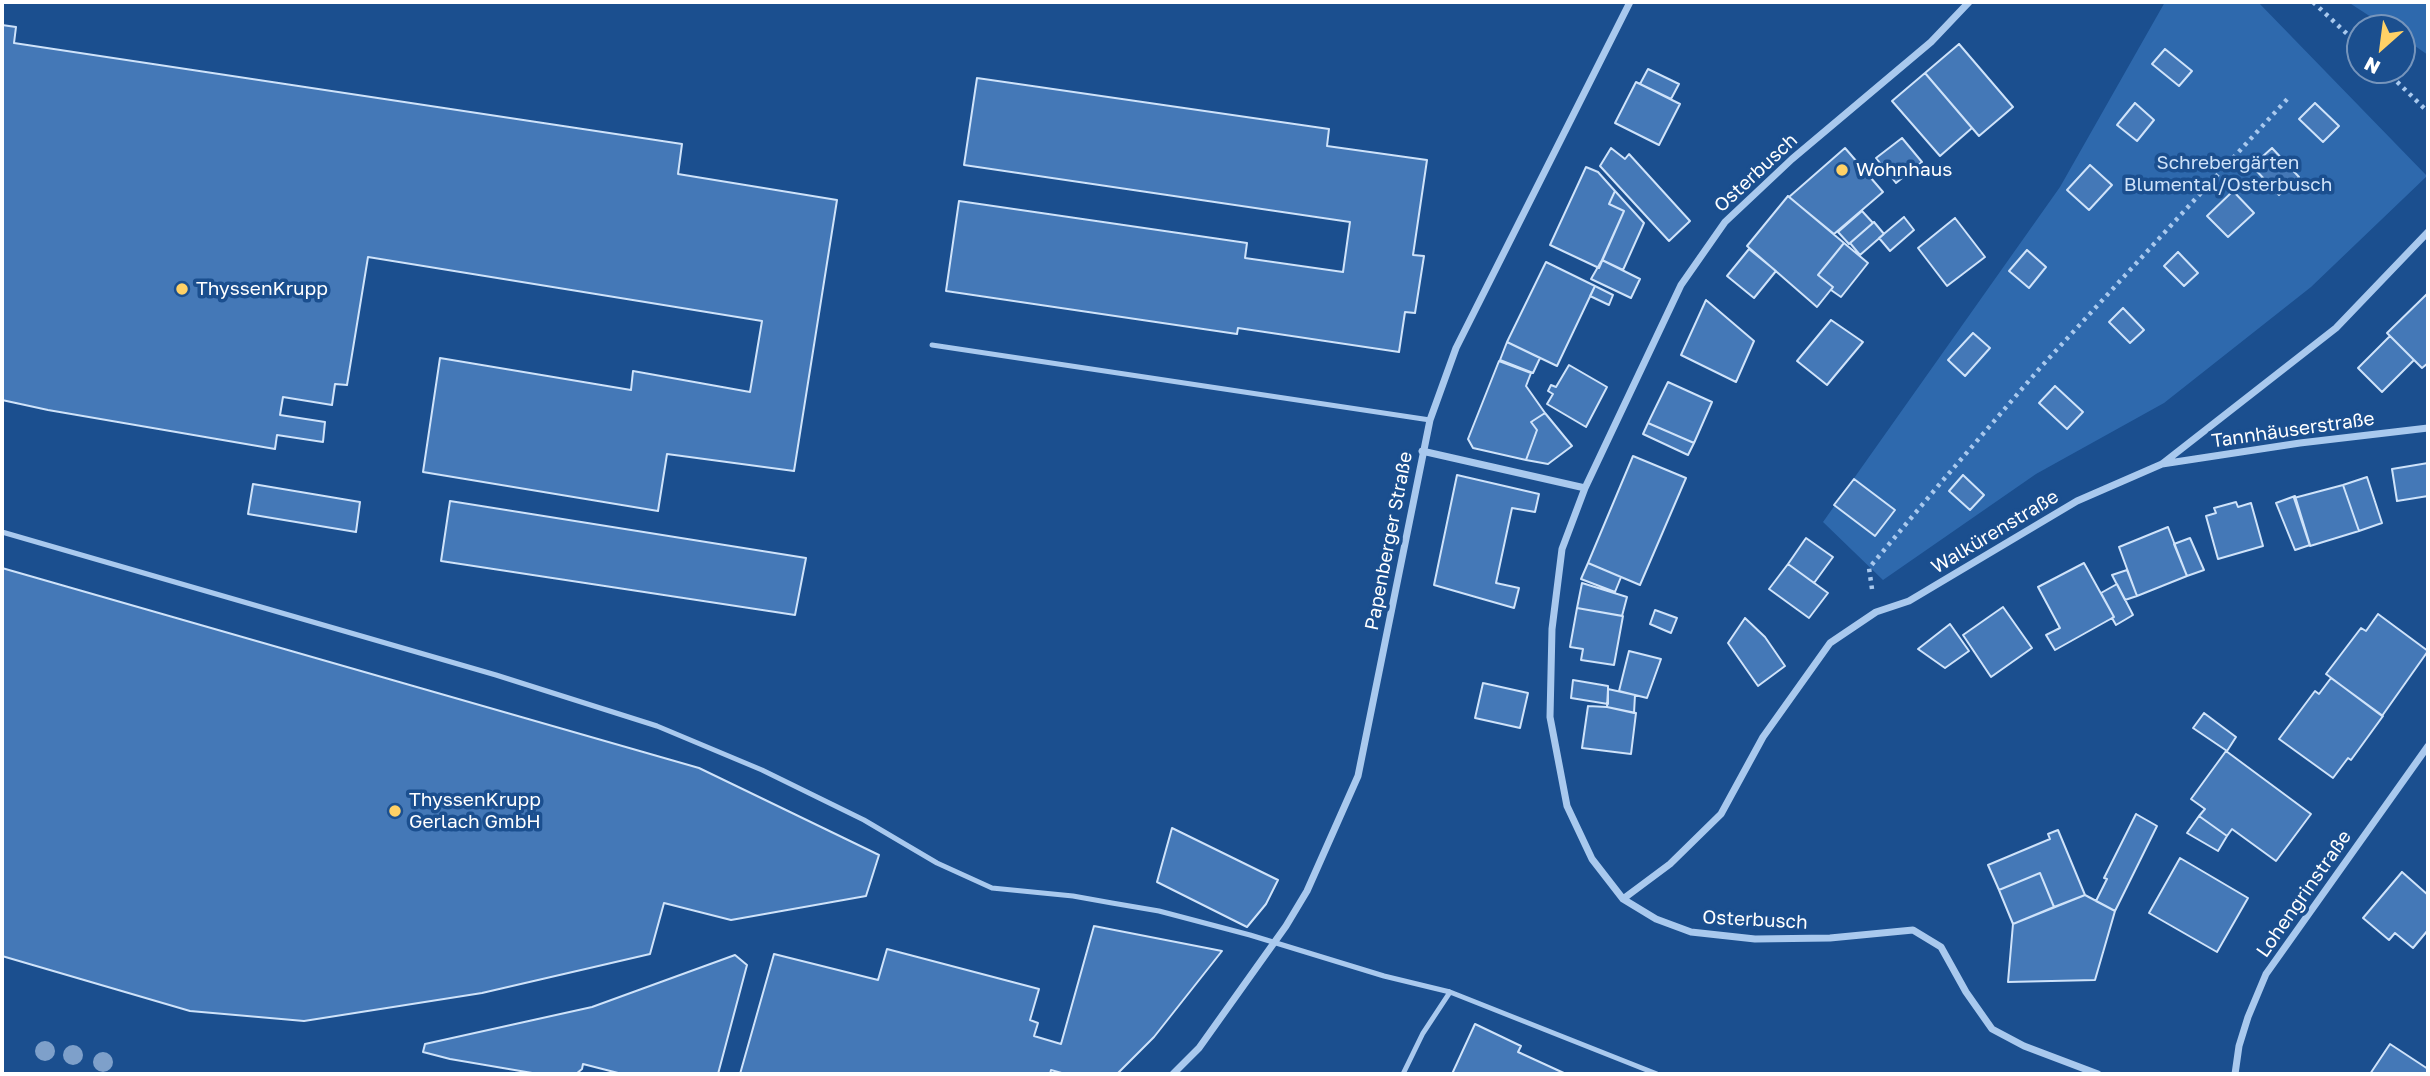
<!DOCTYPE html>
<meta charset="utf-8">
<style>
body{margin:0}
#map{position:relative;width:2430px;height:1076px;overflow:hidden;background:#1b4f8f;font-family:"Golos Text",sans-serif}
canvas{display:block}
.frame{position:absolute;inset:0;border:4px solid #fff;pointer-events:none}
.north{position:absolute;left:2346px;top:14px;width:70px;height:70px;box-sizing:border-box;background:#1b4f8f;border:2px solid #7695bc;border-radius:50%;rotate:208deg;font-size:19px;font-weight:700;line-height:28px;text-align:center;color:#fff}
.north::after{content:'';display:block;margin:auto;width:24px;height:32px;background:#ffd166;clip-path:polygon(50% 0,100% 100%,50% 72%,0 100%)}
</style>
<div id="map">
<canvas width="2430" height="1076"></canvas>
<div class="frame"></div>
<div class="north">N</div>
</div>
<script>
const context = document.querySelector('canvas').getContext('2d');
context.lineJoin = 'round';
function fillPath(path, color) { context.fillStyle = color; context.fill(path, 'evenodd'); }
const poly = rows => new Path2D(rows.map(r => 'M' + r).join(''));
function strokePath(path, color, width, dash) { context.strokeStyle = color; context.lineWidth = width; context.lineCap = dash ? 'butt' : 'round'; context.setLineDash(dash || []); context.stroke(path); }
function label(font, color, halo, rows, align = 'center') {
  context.font = font + ' "Golos Text",sans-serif'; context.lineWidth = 7; context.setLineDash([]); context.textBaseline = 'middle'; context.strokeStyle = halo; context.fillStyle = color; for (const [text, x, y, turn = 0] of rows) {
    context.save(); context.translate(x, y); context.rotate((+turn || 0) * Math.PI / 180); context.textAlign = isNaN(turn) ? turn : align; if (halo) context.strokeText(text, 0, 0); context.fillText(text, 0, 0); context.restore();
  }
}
const green = poly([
 [2165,2,2258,2,2427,176,2311,287,2164,403,2036,474,1883,580,1823,522,2060,187],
 [2348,2,2428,2,2428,55,2402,37,2402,28,2388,28]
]);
const building = poly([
 [2,25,16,27,14,43,682,144,678,174,837,200,794,471,667,454,658,511,423,472,440,358,631,390,633,371,750,392,762,321,368,257,347,385,335,384,332,405,283,397,280,415,325,422,323,442,277,435,275,449,48,410,2,400,2,25],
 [1959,44,2013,107,1979,136,1925,73,1959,44],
 [2165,49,2192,71,2179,86,2152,64,2165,49],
 [1648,69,1679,84,1671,99,1640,84,1648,69],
 [1925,73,1972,128,1940,156,1892,101,1925,73],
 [977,78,1329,129,1327,146,1427,160,1413,255,1424,256,1415,313,1405,312,1399,352,1238,328,1237,334,946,291,959,201,1247,243,1245,258,1343,272,1350,222,964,165,977,78],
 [1636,82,1680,104,1659,145,1615,123,1636,82],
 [2135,103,2154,120,2137,141,2117,125,2135,103],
 [2315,103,2339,126,2323,142,2299,119,2315,103],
 [1902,138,1922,162,1896,183,1876,158,1902,138],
 [1611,148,1625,159,1629,154,1690,221,1669,241,1600,166,1611,148],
 [1845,148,1883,192,1834,234,1789,197,1845,148],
 [2272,148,2299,177,2279,195,2252,166,2272,148],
 [2090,165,2112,185,2089,210,2067,190,2090,165],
 [1586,167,1598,172,1615,191,1609,204,1624,211,1599,268,1550,245,1586,167],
 [1615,191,1644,223,1623,270,1602,260,1624,211,1609,204,1615,191],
 [2233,191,2254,213,2228,237,2207,216,2233,191],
 [1788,196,1844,243,1818,275,1833,287,1817,307,1747,246,1788,196],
 [1862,211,1873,223,1849,244,1838,232,1862,211],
 [1904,217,1914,230,1890,251,1879,238,1904,217],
 [1955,218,1985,257,1947,286,1918,248,1955,218],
 [1874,222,1884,234,1860,255,1850,243,1874,222],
 [1844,243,1868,263,1841,297,1831,290,1833,287,1818,275,1844,243],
 [1749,249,1776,271,1754,298,1727,276,1749,249],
 [2027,250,2046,267,2029,288,2009,271,2027,250],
 [2178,252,2198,273,2184,286,2164,266,2178,252],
 [1602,260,1640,279,1631,298,1591,279,1602,260],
 [1546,262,1595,286,1557,366,1507,342,1546,262],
 [1595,286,1613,295,1609,305,1590,296,1595,286],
 [2428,293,2428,363,2422,368,2387,333,2428,293],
 [1706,300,1754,341,1736,382,1681,355,1706,300],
 [2123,308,2144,330,2130,343,2109,322,2123,308],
 [1831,320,1863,342,1827,385,1797,361,1831,320],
 [1973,333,1990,348,1965,376,1948,360,1973,333],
 [2390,336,2414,360,2382,392,2358,368,2390,336],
 [1507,342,1540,358,1533,373,1500,360,1507,342],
 [1499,361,1531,373,1526,386,1545,413,1531,422,1537,430,1526,460,1473,448,1468,439,1499,361],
 [1569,365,1607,387,1586,427,1547,404,1553,394,1548,391,1551,385,1556,387,1569,365],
 [1668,382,1712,402,1694,443,1648,423,1668,382],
 [2055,386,2083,412,2067,429,2039,403,2055,386],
 [1545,413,1572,446,1548,464,1526,460,1537,430,1531,422,1545,413],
 [1648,423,1694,443,1688,455,1643,434,1648,423],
 [1633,456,1686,478,1640,585,1588,563,1633,456],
 [2428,463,2428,496,2397,501,2392,469,2428,463],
 [1457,475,1539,494,1535,512,1512,508,1496,583,1519,588,1514,608,1434,585,1457,475],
 [1963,475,1984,495,1970,510,1949,491,1963,475],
 [2367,477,2382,523,2359,531,2343,485,2367,477],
 [1854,479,1895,510,1875,536,1834,505,1854,479],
 [253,484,360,502,356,532,248,514,253,484],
 [2343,485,2359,531,2310,546,2294,498,2343,485],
 [2295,496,2310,545,2295,550,2276,503,2295,496],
 [450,501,806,558,795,615,441,561,450,501],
 [2236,502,2238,507,2251,503,2263,546,2218,559,2206,516,2216,513,2214,508,2236,502],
 [2168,527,2187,576,2137,596,2119,547,2168,527],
 [1806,538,1833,557,1814,583,1788,564,1806,538],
 [2190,538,2204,570,2187,576,2174,544,2190,538],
 [1588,563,1621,577,1615,592,1581,579,1588,563],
 [2084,563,2114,617,2055,650,2046,635,2060,628,2038,587,2084,563],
 [1788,564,1828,593,1809,618,1769,589,1788,564],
 [2,568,699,768,879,855,866,896,731,920,664,903,650,954,482,993,304,1021,190,1011,2,956,2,568],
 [2127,570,2137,596,2125,600,2112,575,2127,570],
 [1582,583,1627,597,1622,616,1577,608,1582,583],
 [2117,584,2133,615,2116,625,2112,618,2114,617,2101,593,2117,584],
 [2003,607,2032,648,1991,677,1963,635,2003,607],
 [1577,608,1623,616,1614,665,1581,660,1583,649,1570,647,1577,608],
 [1655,610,1677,618,1671,633,1650,624,1655,610],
 [2378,614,2428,651,2382,716,2326,674,2361,628,2366,631,2378,614],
 [1745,618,1765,637,1785,666,1758,686,1728,643,1745,618],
 [1950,624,1969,651,1945,668,1918,649,1950,624],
 [1629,651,1661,659,1647,698,1619,691,1629,651],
 [2331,678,2383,716,2351,760,2348,758,2333,778,2279,739,2315,691,2319,694,2331,678],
 [1573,680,1608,686,1608,704,1571,698,1573,680],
 [1483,683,1528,693,1520,728,1475,718,1483,683],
 [1608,689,1635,695,1634,713,1607,707,1608,689],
 [1588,706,1607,707,1636,713,1631,754,1582,748,1588,706],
 [2204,713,2236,737,2227,751,2193,728,2204,713],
 [2226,751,2311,814,2276,861,2232,829,2227,836,2199,816,2205,809,2191,799,2226,751],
 [2136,814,2157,826,2115,911,2096,901,2107,879,2104,878,2136,814],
 [2199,816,2227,836,2218,851,2187,833,2199,816],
 [1172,828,1278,880,1266,904,1247,927,1157,882,1172,828],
 [2058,830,2085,895,2054,907,2040,873,1999,890,1988,865,2050,839,2048,834,2058,830],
 [2180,858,2248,898,2217,952,2149,913,2180,858],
 [2402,872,2428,895,2428,930,2413,948,2395,933,2389,940,2363,918,2402,872],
 [2040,873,2054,907,2013,924,1999,890,2040,873],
 [2085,895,2115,911,2095,980,2008,982,2013,924,2085,895],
 [1094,926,1222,951,1154,1037,1117,1074,1065,1074,1051,1070,1050,1074,740,1074,774,954,878,980,887,949,1039,989,1030,1020,1038,1023,1034,1036,1061,1044,1094,926],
 [735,955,747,965,718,1074,622,1074,583,1064,582,1069,576,1074,538,1074,450,1059,423,1052,425,1044,592,1007,735,955],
 [1475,1024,1521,1046,1518,1052,1566,1074,1452,1074,1475,1024],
 [2390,1044,2428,1069,2428,1074,2370,1074,2390,1044]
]);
const path = poly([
 [2313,2,2360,46],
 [2385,70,2428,112],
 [1872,589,1869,568,1938,486,2040,368,2290,96]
]);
const lane = poly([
 [932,345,1430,420],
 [2,532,496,675,657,726,762,770,864,820,937,863,992,888,1073,896,1112,903,1159,911,1250,935,1384,976,1450,992,1657,1074],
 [1403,1074,1423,1033,1450,992]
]);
const street = poly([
 [1969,2,1931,42,1792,159,1725,222,1681,285,1585,488,1562,549,1552,629,1550,717,1567,806,1592,859,1623,899,1656,919,1691,932,1755,939,1830,938,1913,930,1941,947,1966,992,1992,1029,2024,1046,2098,1074],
 [1422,451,1585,488],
 [2162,464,2300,443,2428,428],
 [1623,899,1670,864,1721,814,1763,737,1830,643,1876,612,1909,601,2077,501,2162,464,2336,328,2428,232],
 [1173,1074,1199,1048,1286,926,1307,891,1358,776,1430,420,1456,348,1630,2],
 [2235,1074,2239,1046,2248,1017,2266,974,2428,746]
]);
const trees = [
 [45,1051],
 [73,1055],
 [103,1062]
];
const markers = [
 [1842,170,7,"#ffd166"],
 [182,289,7,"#ffd166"],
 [395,811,7,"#ffd166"]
];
const parkNames = [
 ["Schrebergärten",2228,163],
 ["Blumental/Osterbusch",2228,185]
];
const poiNames = [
 ["Wohnhaus",1856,170],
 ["ThyssenKrupp",196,289],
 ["ThyssenKrupp",409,800],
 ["Gerlach GmbH",409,822]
];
const streetNames = [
 ["Osterbusch",1756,173,-43],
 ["Tannhäuserstraße",2293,430,-8],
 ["Walkürenstraße",1995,532,-31],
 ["Papenberger Straße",1389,541,-79],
 ["Lohengrinstraße",2304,894,-55],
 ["Osterbusch",1755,920,3]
];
fillPath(green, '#2e69ad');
fillPath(building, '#4478b7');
strokePath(building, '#cfe3fa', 2);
strokePath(path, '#a9c9ee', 4.5, [3.5, 5]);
strokePath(lane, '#a9c9ee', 5);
strokePath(street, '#a9c9ee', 7);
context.fillStyle = '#7ea0ca';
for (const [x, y] of trees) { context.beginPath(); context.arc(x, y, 10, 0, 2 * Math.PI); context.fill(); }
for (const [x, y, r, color] of markers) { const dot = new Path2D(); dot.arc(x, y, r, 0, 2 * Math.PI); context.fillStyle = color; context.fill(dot); strokePath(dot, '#1b4f8f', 2.5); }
label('19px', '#cfe3fa', '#1b4f8f', parkNames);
label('19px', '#fff', '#1b4f8f', poiNames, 'left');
label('19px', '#fff', '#1b4f8f', streetNames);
</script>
